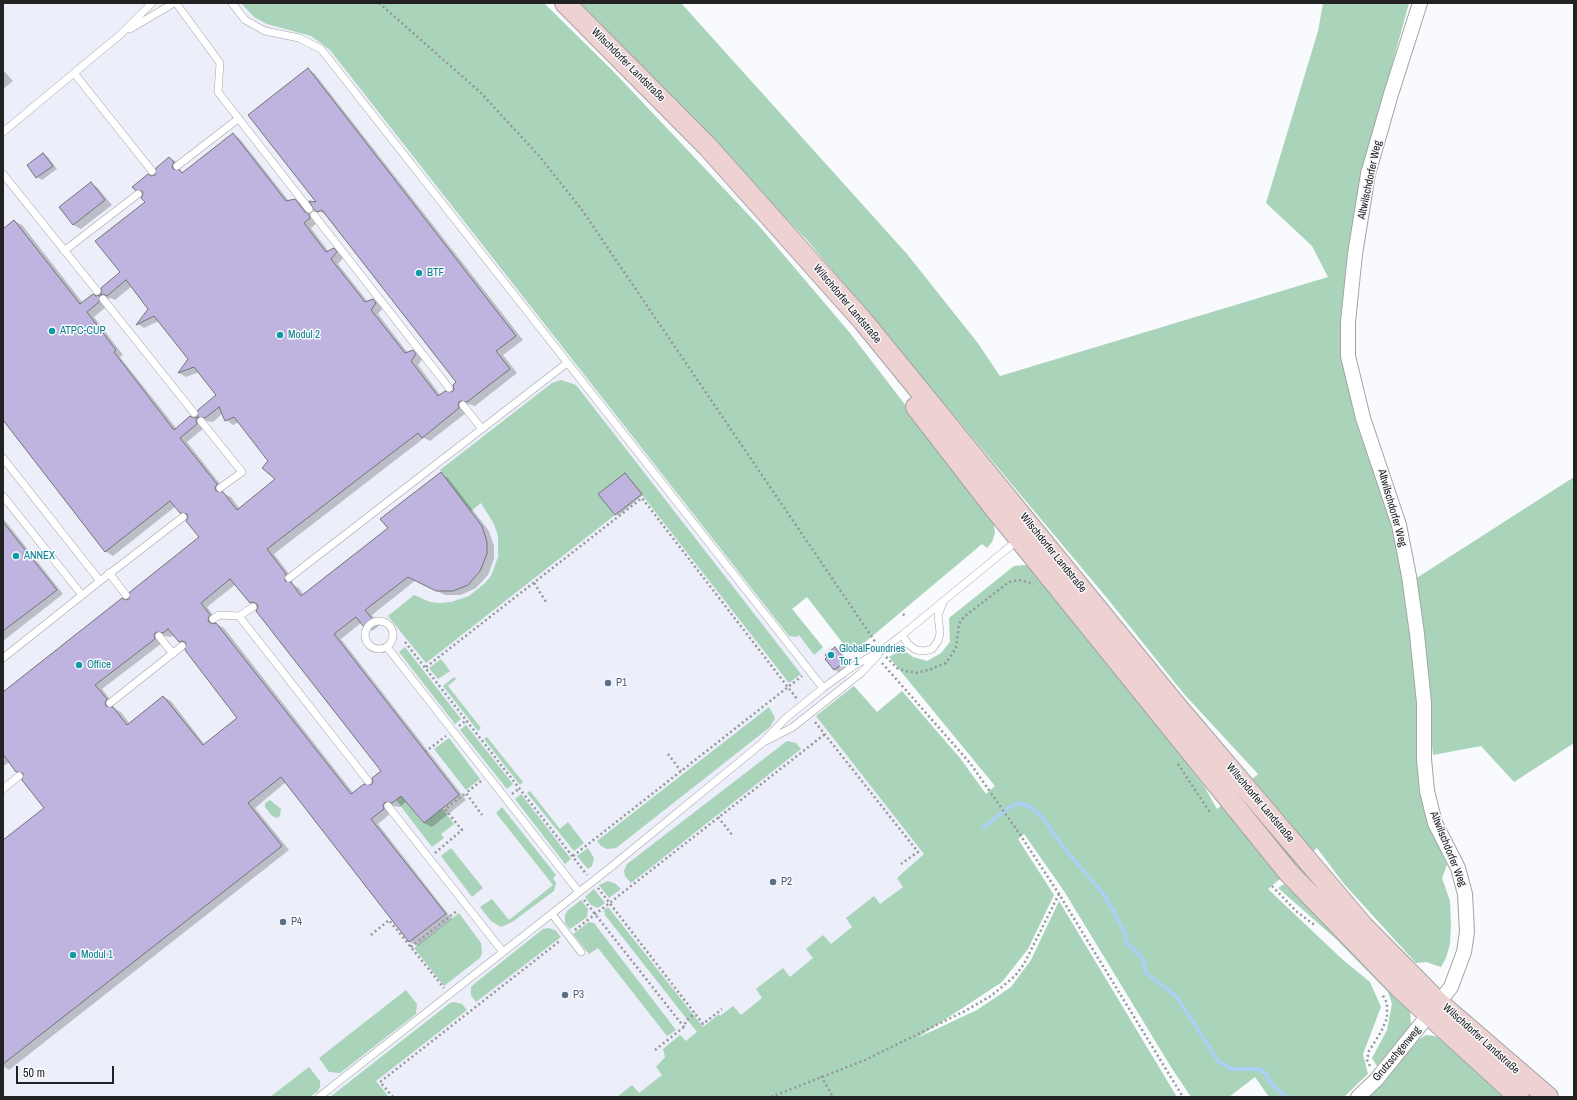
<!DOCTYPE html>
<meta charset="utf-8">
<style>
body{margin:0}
#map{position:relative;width:1577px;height:1100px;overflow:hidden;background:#f9fafd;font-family:"Archivo Narrow",sans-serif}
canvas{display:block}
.frame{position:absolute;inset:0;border:4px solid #222223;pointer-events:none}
.scale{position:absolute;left:16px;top:1066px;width:98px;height:18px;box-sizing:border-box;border:2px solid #222223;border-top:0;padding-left:5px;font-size:12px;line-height:14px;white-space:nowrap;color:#222223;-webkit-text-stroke:3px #f9fafd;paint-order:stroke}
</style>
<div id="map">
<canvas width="1577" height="1100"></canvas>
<div class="frame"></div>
<div class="scale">50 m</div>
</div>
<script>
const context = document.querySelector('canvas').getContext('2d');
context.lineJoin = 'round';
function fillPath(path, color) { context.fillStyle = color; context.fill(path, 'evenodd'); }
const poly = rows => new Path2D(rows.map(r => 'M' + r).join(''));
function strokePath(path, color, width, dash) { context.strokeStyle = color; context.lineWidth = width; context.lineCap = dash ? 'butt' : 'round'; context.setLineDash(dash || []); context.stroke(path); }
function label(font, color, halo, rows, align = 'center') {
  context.font = font + ' "Archivo Narrow",sans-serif'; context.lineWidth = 3; context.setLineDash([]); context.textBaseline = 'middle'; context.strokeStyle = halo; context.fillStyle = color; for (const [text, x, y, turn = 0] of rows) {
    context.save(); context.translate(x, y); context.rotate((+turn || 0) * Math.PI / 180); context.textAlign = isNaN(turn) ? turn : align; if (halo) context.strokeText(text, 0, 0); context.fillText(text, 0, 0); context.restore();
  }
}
const built = poly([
 [3,3,322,3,789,604,825,650,830,646,842,661,837,665,851,682,877,712,894,699,992,857,685,1097,3,1097]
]);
const green = poly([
 [241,3,544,3,613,71,760,227,850,333,993,519,995,533,992,542,987,548,982,544,851,654,807,597,792,609,823,647,814,655,799,635,797,637,789,636,330,50,311,36,267,24,254,17],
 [575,3,681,3,907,254,977,342,1000,376,1328,277,1312,246,1266,203,1318,31,1323,3,1409,3,1363,171,1345,273,1343,330,1394,526,1418,672,1418,773,1425,814,1447,865,1442,878,1450,901,1451,926,1450,944,1446,958,1441,967,1426,962,1416,963,1344,884,1317,848,1268,889,1342,959,1370,982,1381,1007,1363,1054,1368,1074,1344,1097,1269,1097,1255,1077,1229,1097,1191,1097,1171,1067,1064,891,1024,834,1018,839,1054,895,1028,949,1002,982,917,1038,977,1010,1011,987,1031,960,1059,901,1177,1097,617,1097,632,1085,639,1093,662,1075,656,1067,665,1057,663,1049,680,1035,686,1041,697,1032,605,915,604,910,608,907,703,1027,719,1014,720,1016,733,1006,741,1015,762,998,756,989,783,968,790,977,813,958,806,949,823,935,831,944,852,927,846,918,874,896,880,904,903,887,897,878,924,854,816,716,854,686,877,712,902,691,960,758,986,794,995,786,889,657,902,649,913,657,927,661,941,653,950,642,949,618,1014,566,1025,565,1035,569,1204,786,1217,809,1258,774,1184,694,1107,598,807,240],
 [561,380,576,385,801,674,789,683,625,473,598,494,615,515,426,663,388,616,414,595,430,602,440,603,451,602,469,596,485,583,491,576,498,557,498,536,494,524,481,503,471,511,440,470,552,383],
 [1574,477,1574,743,1514,782,1481,746,1433,755,1415,579],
 [405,647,461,719,455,724,399,652],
 [441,659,450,671,438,679,429,668],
 [454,677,456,679,448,686,481,728,478,731,443,686],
 [769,707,775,718,770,727,616,848,607,849,601,846,597,841],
 [466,725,513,784,507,789,460,730],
 [487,737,523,782,520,785,484,739],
 [449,738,480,779,466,790,434,749],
 [787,741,796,743,801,749,631,883,625,876,624,871,627,864],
 [530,791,560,829,568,822,584,843,574,851,527,793],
 [521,794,571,859,565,864,515,799],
 [401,796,423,823,442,808,454,824,441,834,444,838,432,847,396,800],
 [270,800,281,809,280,816,277,818,272,816,265,807,265,803],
 [502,807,556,875,553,878,556,883,554,891,512,922,501,927,491,921,480,907,492,899,509,920,553,885,496,813],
 [451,848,483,888,472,897,441,856],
 [588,848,594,858,592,866,588,869,577,856],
 [608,881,616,884,621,889,609,898,599,885],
 [1284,884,1401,998,1410,1011,1411,1025,1402,1039,1377,1066,1372,1058,1387,1030,1392,1004,1388,992,1336,939,1278,888],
 [594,889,605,903,598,908,591,905,585,897],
 [581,900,588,909,587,917,570,929,565,923,565,915,568,910],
 [459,913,481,943,482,953,480,958,444,986,414,948],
 [589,922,594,923,676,1030,667,1036,598,948,589,954,573,934],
 [548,928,555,930,561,937,476,1002,471,995,471,987,474,984,543,929],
 [406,990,417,1004,416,1014,340,1073,329,1072,319,1058],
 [454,1002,462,1004,467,1010,376,1081,389,1097,330,1097,450,1003],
 [1426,1035,1435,1036,1444,1040,1507,1097,1367,1097,1418,1040],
 [309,1067,320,1081,320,1087,318,1091,310,1097,270,1097]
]);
const shadow = poly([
 [308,69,315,74,523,340,503,355,517,373,475,406,468,404,465,408,466,413,430,441,424,438,274,554,293,579,292,584,299,588,304,595,389,528,441,474,448,478,489,531,494,546,494,559,488,575,476,588,461,595,445,595,416,580,372,615,380,625,372,631,361,623,341,639,466,800,432,827,424,823,407,801,400,807,393,806,390,809,391,813,378,824,452,919,418,946,410,942,286,782,255,808,289,850,9,1070,3,1066,3,841,45,808,25,776,17,771,10,762,3,766,3,691,4,692,130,599,201,537,189,517,181,512,176,506,113,556,105,551,3,419,3,230,14,221,22,225,83,303,100,296,103,291,121,273,146,203,144,194,135,189,156,175,169,158,177,162,181,167,179,171,183,173,233,134,240,139,289,201,295,200,302,204,317,223,311,228,329,252,333,249,344,257,338,264,368,302,373,300,381,304,383,308,378,314,408,353,413,351,423,358,418,365,441,396,453,392,454,385,458,383,327,215,315,209,318,203],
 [132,286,150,309,138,324,144,328,159,321,189,359,179,373,186,377,199,372,217,396,199,411,198,417,177,429,120,357,123,355,94,317,106,307,107,299,111,298,115,300],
 [223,413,226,420,233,425,239,422,269,461,276,479,240,509,231,497,222,493,224,489,187,442,204,428,203,424,206,421,213,422],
 [236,584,250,603,259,608,383,771,373,779,372,785,354,794,224,628,215,623,217,620,207,607],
 [174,634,179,641,187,646,238,718,205,745,171,701,164,697,130,724,121,712,113,708,114,704,102,689,162,643,161,639,164,636,171,637],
 [3,70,13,81,3,89],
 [43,154,48,157,57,169,42,180,37,177,28,165],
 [91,183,98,188,112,205,81,229,74,225,60,208],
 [625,474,643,495,618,516,616,514],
 [3,518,63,594,3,641],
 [835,648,840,651,850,664,840,673,835,670,826,659]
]);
const stream = poly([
 [983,828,1008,808,1018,803,1029,806,1042,817,1065,849,1105,896,1124,931,1127,943,1143,959,1146,973,1176,996,1219,1062,1232,1069,1259,1069,1266,1074,1272,1085,1287,1097]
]);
const building = poly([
 [308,68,516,336,496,351,510,369,467,402,460,401,458,404,459,408,422,438,418,433,267,549,286,574,285,581,291,582,301,596,388,528,380,519,441,472,482,526,487,542,487,554,480,571,468,585,453,591,436,591,408,577,365,610,373,620,364,627,356,617,334,634,459,795,424,823,401,796,392,803,385,802,383,805,384,809,371,819,446,914,409,942,281,777,248,803,282,846,3,1064,3,840,44,808,22,780,23,773,16,772,3,754,3,692,122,598,126,600,129,599,130,592,199,537,186,521,188,517,187,514,180,513,170,501,105,552,3,420,3,229,14,220,80,304,93,294,96,296,100,295,102,291,101,288,120,272,95,241,145,202,141,198,143,194,142,191,135,190,132,187,148,174,152,176,155,175,156,168,169,157,174,162,172,166,173,169,180,170,182,173,233,133,286,201,295,199,305,212,309,214,310,218,304,223,326,252,334,248,337,252,331,259,365,302,373,299,376,303,371,310,405,353,413,350,416,354,411,361,438,396,445,391,452,392,454,390,453,385,456,382,322,210,318,212,314,210,309,201,316,202,248,115,308,68],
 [126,280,148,309,136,325,154,316,188,359,178,373,194,367,216,395,198,410,197,417,194,418,190,416,174,430,114,352,116,350,87,312,99,302,100,295,103,294,107,296,126,280],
 [219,407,225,421,234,417,268,461,262,468,275,479,237,510,223,492,216,491,215,488,217,484,180,438,197,424,196,420,198,417,205,418,219,407],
 [230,579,250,603,253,602,257,604,258,607,256,611,381,771,372,778,373,782,371,785,364,784,351,794,216,623,213,624,209,622,208,619,210,615,201,603,230,579],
 [168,629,179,642,183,641,186,643,185,650,237,718,203,745,163,696,127,725,113,707,106,706,105,703,107,699,95,685,155,639,154,634,156,632,163,633,168,629],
 [43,153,53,166,36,178,27,165,43,153],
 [91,182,105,200,73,225,59,207,91,182],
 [625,473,642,494,615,515,598,494,625,473],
 [3,522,57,590,3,631,3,522],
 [835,647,846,661,834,670,825,659,827,657,825,655,835,647]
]);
const path = poly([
 [379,3,480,92,540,157,582,210,876,643],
 [534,583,546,602],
 [903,614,906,617],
 [405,642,587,875],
 [886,657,897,668,905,671,917,673,931,669,946,663,956,648,959,624,965,616,1009,582,1019,580,1034,584],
 [882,663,970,763,1021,836,1059,894,1183,1097],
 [426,667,642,498,797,699],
 [815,722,918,852,901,864],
 [459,726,467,720],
 [425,752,446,736],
 [668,754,681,771],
 [1178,764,1211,814],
 [481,781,466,793,482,815],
 [512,794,520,788],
 [718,817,733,836],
 [435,853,462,830,445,809,466,793],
 [573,856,802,676],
 [1272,886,1297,912,1316,926],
 [598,888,703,1024,722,1009],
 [584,900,684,1027],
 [575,930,825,734],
 [371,935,389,920,444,988],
 [411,947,458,910],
 [655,1050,684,1027,686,1021,695,1013],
 [1370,1066,1367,1060,1369,1051,1381,1032,1387,1018,1387,1003,1382,994],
 [821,1076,833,1097],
 [393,1097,380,1082,561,940],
 [771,1097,865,1060,965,1011,991,996,1015,976,1024,964,1059,894]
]);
const lane = poly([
 [176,3,220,63,218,92,309,209],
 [232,3,245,20,265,31,299,38,321,49,823,688],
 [130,29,174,3],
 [74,73,152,171],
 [3,132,121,34,152,3],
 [177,166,238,119],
 [3,174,97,291],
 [314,215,449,388],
 [64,251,138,194],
 [103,299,194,413],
 [463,405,482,429],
 [201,421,242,472,220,488],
 [3,458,100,581,183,517],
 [3,496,82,595],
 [109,573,126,595],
 [289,578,567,363],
 [239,616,368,781],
 [213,619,219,615,239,616,253,607],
 '365 635a14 14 0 1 1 28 0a14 14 0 1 1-28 0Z',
 [902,635,908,644,916,650,924,651,932,649,938,641,940,633,938,615,943,603],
 [159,636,173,654],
 [387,647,579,892],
 [3,658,100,581],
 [110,703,182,646],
 [766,741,793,727,861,673,878,655],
 [3,789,19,776],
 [388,806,503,952],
 [552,914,581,952],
 [319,1097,611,867,761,744,786,718,823,688,855,665,881,651,902,635,1019,539]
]);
const street = poly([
 [1358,1097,1376,1080,1451,987,1464,952,1467,932,1465,894,1458,868,1435,823,1427,791,1424,759,1424,703,1417,634,1409,576,1399,525,1363,418,1348,356,1348,322,1355,254,1368,174,1391,94,1420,3]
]);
const secondary = poly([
 [565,3,708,147,863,321,1174,703,1364,927,1439,1003,1548,1097],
 [916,407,995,509,1288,872,1401,989,1519,1097]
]);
const markers = [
 [419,273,4,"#0f9aa8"],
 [52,331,4,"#0f9aa8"],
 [280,335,4,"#0f9aa8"],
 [16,556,4,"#0f9aa8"],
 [831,655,4,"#0f9aa8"],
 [79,665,4,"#0f9aa8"],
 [608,683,4,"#5c6f8a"],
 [773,882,4,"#5c6f8a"],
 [283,922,4,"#5c6f8a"],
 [73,955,4,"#0f9aa8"],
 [565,995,4,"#5c6f8a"]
];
const streetNames = [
 ["Wilschdorfer Landstraße",628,65,45],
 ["Altwilschdorfer Weg",1370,180,-78],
 ["Wilschdorfer Landstraße",847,304,50],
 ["Altwilschdorfer Weg",1392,508,74],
 ["Wilschdorfer Landstraße",1053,553,51],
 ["Wilschdorfer Landstraße",1260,803,50],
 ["Altwilschdorfer Weg",1448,849,68],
 ["Wilschdorfer Landstraße",1481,1039,42],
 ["Grutzschgenweg",1397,1054,-50]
];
const cultureNames = [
 ["BTF",427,273],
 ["ATPC-CUP",60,331],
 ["Modul 2",288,335],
 ["ANNEX",24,556],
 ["GlobalFoundries",839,649],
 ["Tor 1",839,662],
 ["Office",87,665],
 ["Modul 1",81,955]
];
const serviceNames = [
 ["P1",616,683],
 ["P2",781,882],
 ["P4",291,922],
 ["P3",573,995]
];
fillPath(built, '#eceef9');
fillPath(green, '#a9d4b9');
fillPath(shadow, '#0003');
strokePath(stream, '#a9d1f1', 4);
fillPath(building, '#beb4df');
strokePath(building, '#757477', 1);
strokePath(lane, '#a3a4a7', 8);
strokePath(street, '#a3a4a7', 16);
strokePath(secondary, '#a3a4a7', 22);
strokePath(path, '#959698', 2.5, [2, 3]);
strokePath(lane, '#fff', 7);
strokePath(street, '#fff', 14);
strokePath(secondary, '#eed2d2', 20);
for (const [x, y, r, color] of markers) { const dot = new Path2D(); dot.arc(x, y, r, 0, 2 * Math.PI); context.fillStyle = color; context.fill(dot); strokePath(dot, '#f9fafd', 1.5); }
label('11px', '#222223', '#f9fafd', streetNames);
label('11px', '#0d838f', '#f9fafd', cultureNames, 'left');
label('11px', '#4e5e75', '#f9fafd', serviceNames, 'left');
</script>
